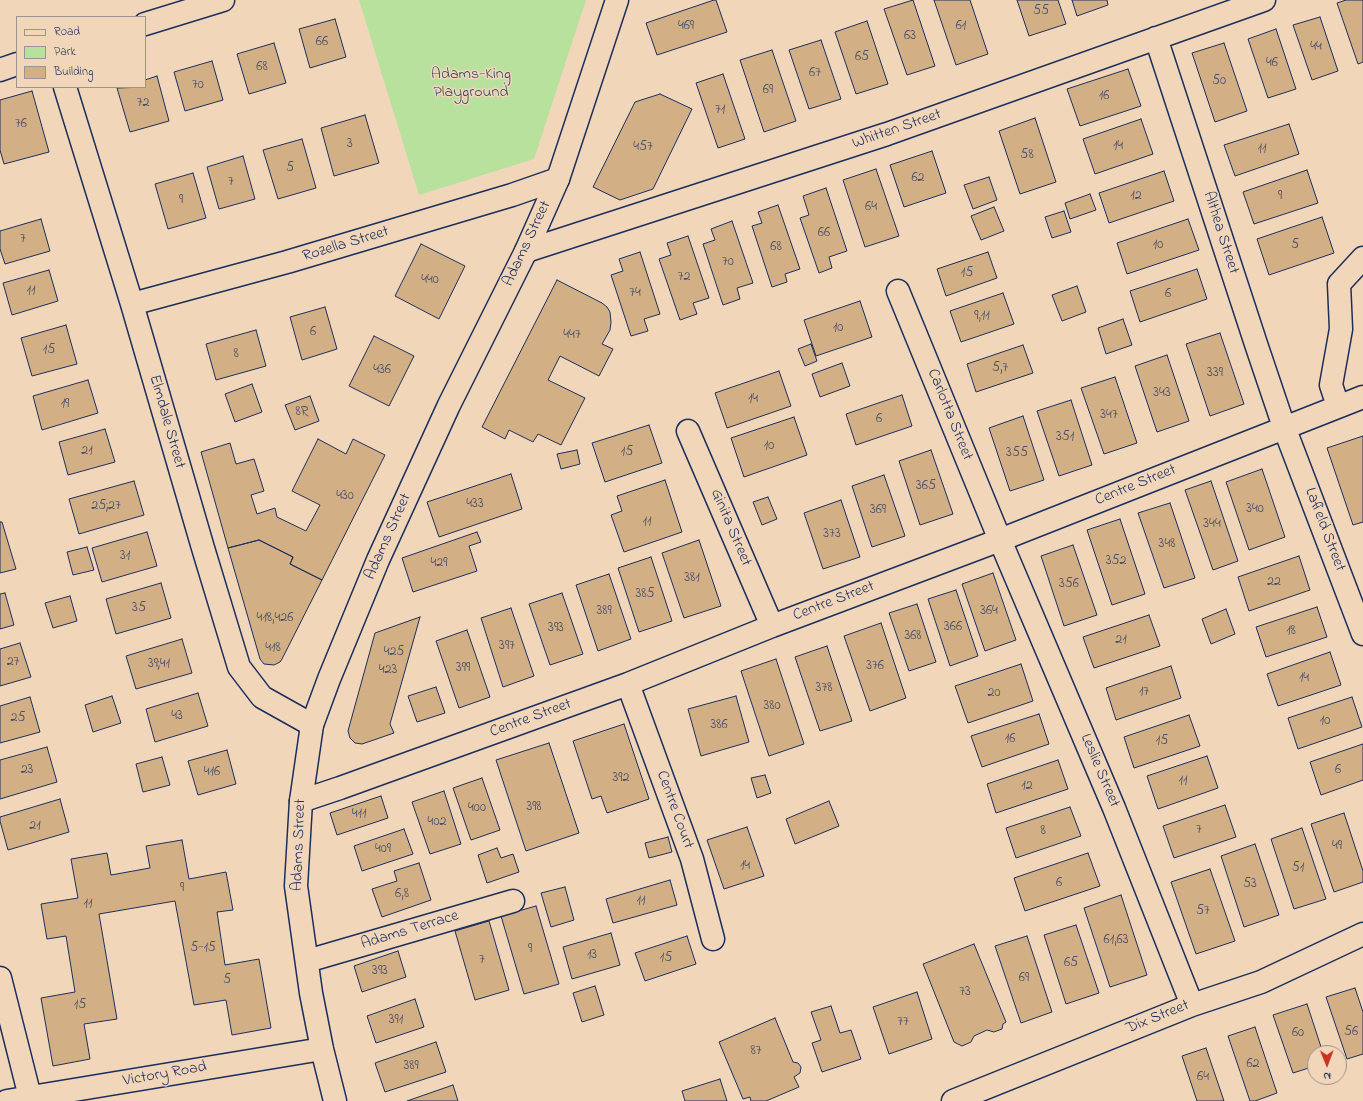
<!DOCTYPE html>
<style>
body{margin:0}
#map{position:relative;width:1363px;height:1101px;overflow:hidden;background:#f2d6b9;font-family:"Indie Flower",sans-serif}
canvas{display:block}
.legend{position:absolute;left:16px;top:16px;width:130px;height:72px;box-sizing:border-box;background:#f2d6b9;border:1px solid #9c9395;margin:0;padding:5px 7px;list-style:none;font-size:12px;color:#1b2f5e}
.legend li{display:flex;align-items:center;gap:8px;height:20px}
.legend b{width:20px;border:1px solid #9c9395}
.north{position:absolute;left:1307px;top:1045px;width:40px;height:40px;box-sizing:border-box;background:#f2d6b9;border:1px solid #9c9395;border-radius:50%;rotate:179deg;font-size:11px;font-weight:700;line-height:16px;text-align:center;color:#1b2f5e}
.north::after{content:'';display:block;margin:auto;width:14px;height:18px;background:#c8321e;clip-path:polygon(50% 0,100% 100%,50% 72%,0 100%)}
</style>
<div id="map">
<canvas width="1363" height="1101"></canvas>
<ul class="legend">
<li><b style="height:5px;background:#f2d6b9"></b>Road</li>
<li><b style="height:11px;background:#b8e19e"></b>Park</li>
<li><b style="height:11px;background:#d2af85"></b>Building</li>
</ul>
<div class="north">N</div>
</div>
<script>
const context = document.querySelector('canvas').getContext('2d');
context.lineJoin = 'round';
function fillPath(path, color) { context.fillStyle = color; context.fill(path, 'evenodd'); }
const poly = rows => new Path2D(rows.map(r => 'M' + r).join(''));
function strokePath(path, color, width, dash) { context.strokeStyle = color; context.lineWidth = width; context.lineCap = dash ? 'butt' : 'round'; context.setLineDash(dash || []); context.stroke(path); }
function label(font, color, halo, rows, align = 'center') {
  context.font = font + ' "Indie Flower",sans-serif'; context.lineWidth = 3; context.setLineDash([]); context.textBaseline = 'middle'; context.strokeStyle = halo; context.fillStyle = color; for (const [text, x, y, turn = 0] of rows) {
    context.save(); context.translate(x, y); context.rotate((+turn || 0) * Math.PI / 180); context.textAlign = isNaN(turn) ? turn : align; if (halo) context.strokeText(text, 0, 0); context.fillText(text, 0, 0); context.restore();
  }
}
const green = poly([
 [359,0,586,0,534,159,419,195]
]);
const building = poly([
 [714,0,716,0,727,32,657,55,646,23,714,0],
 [913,0,935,66,907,75,884,9,913,0],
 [934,0,970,0,988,54,956,65,934,0],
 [1017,0,1058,0,1066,24,1029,36,1017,0],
 [1072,0,1107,0,1108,5,1077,16,1072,0],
 [1346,0,1363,0,1363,62,1358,64,1337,3,1346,0],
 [1320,17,1338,71,1312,80,1293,25,1320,17],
 [335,19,346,57,310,68,299,29,335,19],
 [867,21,888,84,856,94,835,32,867,21],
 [1276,29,1296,89,1268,98,1248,39,1276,29],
 [821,40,841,99,809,109,789,50,821,40],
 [274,43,286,83,249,94,237,54,274,43],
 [1224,43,1247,111,1215,122,1192,53,1224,43],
 [772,50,796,121,764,132,740,60,772,50],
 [212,61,223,100,185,111,174,72,212,61],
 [1128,69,1141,106,1080,126,1067,89,1128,69],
 [723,74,745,139,718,148,696,83,723,74],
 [157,76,169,121,130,132,117,88,145,87,145,80,157,76],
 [32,91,49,152,4,164,0,150,0,100,32,91],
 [660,94,692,109,653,189,620,200,593,187,635,102,660,94],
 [365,115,379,163,334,176,321,128,365,115],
 [1035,118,1056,182,1020,194,999,131,1035,118],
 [1141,119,1153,154,1095,174,1083,139,1141,119],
 [1289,124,1299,154,1235,176,1224,145,1289,124],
 [302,139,316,188,278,199,263,150,302,139],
 [932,151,946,193,904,207,890,165,932,151],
 [243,156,255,199,219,209,207,167,243,156],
 [876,169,899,236,865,247,843,180,876,169],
 [1307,170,1318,203,1254,224,1243,192,1307,170],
 [1164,171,1174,201,1109,223,1099,193,1164,171],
 [193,173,206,218,168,229,155,184,193,173],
 [989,177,997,200,973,209,964,185,989,177],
 [826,188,847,251,829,257,832,268,819,273,800,218,809,215,803,196,826,188],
 [1090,194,1096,210,1070,219,1065,203,1090,194],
 [778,205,800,269,785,274,787,282,772,287,752,226,762,223,758,212,778,205],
 [994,207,1004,231,981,240,971,216,994,207],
 [1064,211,1071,232,1052,238,1045,217,1064,211],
 [1322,217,1334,253,1269,275,1257,239,1322,217],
 [41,219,50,251,5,264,0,249,0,231,41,219],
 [1188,219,1199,250,1127,274,1117,243,1188,219],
 [732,221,753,283,737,288,740,299,723,305,703,244,715,240,711,229,732,221],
 [688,236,709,298,693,303,697,314,680,320,659,259,671,255,667,243,688,236],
 [421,244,465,266,439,319,395,296,421,244],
 [640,252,660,314,644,319,648,331,631,336,611,275,623,271,619,259,640,252],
 [988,252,997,278,946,296,937,269,988,252],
 [1197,269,1207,299,1140,322,1130,291,1197,269],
 [49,270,58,301,12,315,3,283,49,270],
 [557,280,602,303,607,307,610,312,611,322,610,330,602,344,613,349,599,376,560,356,548,380,585,398,561,445,538,434,533,442,509,430,505,439,482,427,557,280],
 [1077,286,1086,312,1062,321,1052,295,1077,286],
 [1003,293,1014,324,961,342,950,311,1003,293],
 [860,301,872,337,816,356,804,320,860,301],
 [325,307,337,349,302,360,290,317,325,307],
 [1123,319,1132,345,1106,354,1098,328,1123,319],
 [66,325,77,364,32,376,21,338,66,325],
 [256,330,266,366,216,380,206,344,256,330],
 [1220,333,1244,404,1210,416,1186,344,1220,333],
 [374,336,414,356,389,406,349,386,374,336],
 [811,344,817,361,805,366,798,349,811,344],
 [1023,345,1033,373,976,392,967,364,1023,345],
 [1167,355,1189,421,1157,432,1135,366,1167,355],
 [842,363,850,386,820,397,812,374,842,363],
 [779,371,791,406,727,428,715,393,779,371],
 [1115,377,1137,443,1104,454,1081,388,1115,377],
 [88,380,98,413,42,430,33,396,88,380],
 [252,384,262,412,235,422,225,394,252,384],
 [902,395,912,426,856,445,846,414,902,395],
 [310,396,319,421,295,430,285,405,310,396],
 [1071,400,1092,465,1059,476,1037,411,1071,400],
 [1023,416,1044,480,1010,491,989,428,1023,416],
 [794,417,807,455,744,477,731,438,794,417],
 [649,425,662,463,605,482,592,443,649,425],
 [105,429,115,462,68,475,59,442,105,429],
 [1363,436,1363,522,1353,525,1327,448,1363,436],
 [318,439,346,454,353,439,385,455,322,580,290,564,293,557,259,540,228,548,201,452,230,443,236,464,254,459,264,491,251,495,257,514,275,508,277,517,306,531,320,505,292,491,318,439],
 [577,450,580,464,561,469,557,454,577,450],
 [931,450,953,514,920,525,899,461,931,450],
 [1262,469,1285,537,1249,550,1226,482,1262,469],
 [511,474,522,509,439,537,427,502,511,474],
 [884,475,905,536,872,547,852,486,884,475],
 [665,480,682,532,624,552,611,515,622,511,617,496,665,480],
 [134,481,144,515,79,534,69,499,134,481],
 [1211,481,1238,561,1213,570,1185,490,1211,481],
 [768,497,777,519,762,525,753,502,768,497],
 [841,500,860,557,823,569,804,513,841,500],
 [1170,503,1195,578,1164,588,1138,513,1170,503],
 [1120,519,1145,594,1112,605,1087,530,1120,519],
 [0,522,2,522,16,569,0,573,0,522],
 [147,532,157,566,102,582,92,548,147,532],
 [477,532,481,542,469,546,477,571,413,592,402,558,477,532],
 [259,540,293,557,290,564,322,580,282,659,280,662,274,665,264,664,260,659,228,548,259,540],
 [699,540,721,606,684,618,662,553,699,540],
 [1073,545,1097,615,1064,626,1041,556,1073,545],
 [87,547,94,570,73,575,67,552,87,547],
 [1299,556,1310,590,1249,611,1238,577,1299,556],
 [651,557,672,621,639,632,618,568,651,557],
 [993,573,1016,640,985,651,962,584,993,573],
 [609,574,631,639,598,651,576,585,609,574],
 [161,583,171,618,116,634,106,599,161,583],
 [956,590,978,656,950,666,928,599,956,590],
 [5,593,14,625,0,629,0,594,5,593],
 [562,593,583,654,550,665,529,604,562,593],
 [70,596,77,621,53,628,45,603,70,596],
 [917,604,936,662,909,671,889,613,917,604],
 [1317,607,1327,637,1266,657,1256,627,1317,607],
 [511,608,534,676,503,687,481,618,511,608],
 [1226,609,1235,634,1211,644,1202,619,1226,609],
 [1149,615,1160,646,1094,668,1083,637,1149,615],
 [420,617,390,724,394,733,362,744,355,743,350,738,348,731,375,633,420,617],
 [881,623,906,698,870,711,844,636,881,623],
 [467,630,490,697,459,708,436,641,467,630],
 [182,639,192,673,136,689,126,656,182,639],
 [20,643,31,677,0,686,0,649,20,643],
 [827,646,852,721,820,731,795,657,827,646],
 [1330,652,1341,685,1278,706,1267,674,1330,652],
 [776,659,804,744,769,756,741,671,776,659],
 [1021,664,1033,701,968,723,955,686,1021,664],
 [1171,666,1181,698,1116,720,1106,688,1171,666],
 [436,687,445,713,417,722,408,696,436,687],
 [198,693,208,726,155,742,146,709,198,693],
 [112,696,121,723,93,732,85,705,112,696],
 [736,696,749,742,701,756,688,709,736,696],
 [30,697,40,732,0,743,0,706,30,697],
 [1352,697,1362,727,1298,749,1288,718,1352,697],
 [1039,714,1049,744,982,767,971,736,1039,714],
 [1189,715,1200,746,1134,768,1124,737,1189,715],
 [624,724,649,799,607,813,601,796,592,799,573,741,624,724],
 [549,743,579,833,526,851,496,760,549,743],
 [1363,744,1363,780,1321,795,1310,762,1363,744],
 [47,747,57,782,0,799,0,760,47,747],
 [227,750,236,784,198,795,188,761,227,750],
 [1207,756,1218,788,1158,809,1147,776,1207,756],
 [162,757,170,785,143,792,136,764,162,757],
 [1058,760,1068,789,996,813,987,784,1058,760],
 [765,775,771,793,757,798,751,778,765,775],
 [482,778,500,830,471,840,453,788,482,778],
 [444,791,461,844,430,854,412,802,444,791],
 [381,796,388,818,337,835,330,813,381,796],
 [60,799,69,832,8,850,0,821,0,817,60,799],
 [829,801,839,826,795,844,786,819,829,801],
 [1225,805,1236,837,1174,858,1163,826,1225,805],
 [1070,807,1081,836,1016,858,1006,828,1070,807],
 [1344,813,1363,871,1363,882,1334,892,1311,824,1344,813],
 [747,827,764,876,724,889,707,840,747,827],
 [1302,828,1326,899,1294,909,1271,839,1302,828],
 [404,829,413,854,362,871,354,846,404,829],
 [668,837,672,852,649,858,645,843,668,837],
 [182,840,189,879,226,872,233,910,217,912,225,965,259,959,271,1028,232,1035,226,1000,194,1005,175,901,99,914,117,1019,84,1024,90,1059,53,1066,41,998,75,992,66,936,47,939,41,904,78,898,71,859,107,853,111,875,150,868,146,846,182,840],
 [1255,844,1279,915,1244,927,1221,856,1255,844],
 [497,848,501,858,513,854,519,872,487,883,478,855,497,848],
 [1088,853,1100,886,1025,911,1014,878,1088,853],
 [419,863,431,900,382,917,372,889,397,881,394,871,419,863],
 [1210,869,1235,941,1196,954,1171,882,1210,869],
 [670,880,677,905,613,923,606,899,670,880],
 [565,887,574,920,551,927,541,893,565,887],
 [1121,895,1147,975,1110,987,1084,908,1121,895],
 [536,906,559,984,524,994,501,916,536,906],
 [489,921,509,990,475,1000,455,931,489,921],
 [1076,925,1099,993,1066,1004,1044,935,1076,925],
 [611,933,620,965,572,979,563,947,611,933],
 [687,936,696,964,645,981,635,953,687,936],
 [1027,936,1052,1012,1021,1023,995,946,1027,936],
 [974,944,1006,1022,1003,1024,1002,1029,994,1032,987,1030,974,1036,971,1042,962,1046,954,1042,923,964,974,944],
 [398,951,406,977,362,992,354,966,398,951],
 [595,986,604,1015,582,1022,573,993,595,986],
 [1355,988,1363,1012,1363,1054,1347,1059,1326,997,1355,988],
 [917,992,932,1039,889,1054,873,1007,917,992],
 [415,999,424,1027,376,1043,367,1016,415,999],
 [1307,1004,1323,1053,1315,1053,1315,1066,1293,1073,1273,1015,1307,1004],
 [831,1006,840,1033,851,1030,861,1059,822,1072,812,1043,821,1040,811,1012,831,1006],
 [775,1018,793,1062,798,1063,801,1067,800,1073,794,1077,799,1087,766,1101,751,1101,750,1097,743,1099,719,1042,775,1018],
 [1255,1027,1277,1093,1255,1101,1250,1101,1228,1036,1255,1027],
 [436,1042,446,1072,385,1092,375,1063,436,1042],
 [1206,1048,1224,1101,1197,1101,1182,1056,1206,1048],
 [720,1079,727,1101,685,1101,682,1091,720,1079],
 [453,1085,458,1101,407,1101,453,1085]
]);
const minor = poly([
 [145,24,223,0],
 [1156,38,1256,344,1284,427,1363,634],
 [0,70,17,64],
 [65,87,132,304,203,548,239,667,262,697,312,725],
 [526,251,887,134,1264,0],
 [898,291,1000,540,1114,808,1192,1005],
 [132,304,287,262,512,195,558,179],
 [1338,406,1331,385,1341,329,1339,284,1363,258],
 [688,431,772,626],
 [628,684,692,859,713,939],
 [301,801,340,788,628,684,772,626,1000,540,1363,397],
 [307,961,513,901],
 [0,978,30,1097],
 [953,1101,1192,1005,1261,982,1363,934]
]);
const major = poly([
 [7,1101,322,1049],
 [335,1101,322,1049,311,993,296,886,301,801,312,725,329,679,378,560,449,405,526,251,558,179,617,0]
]);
const numberNames = [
 ["55",1041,12],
 ["469",686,27],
 ["61",961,27],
 ["63",910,37],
 ["66",322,43],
 ["44",1316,48],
 ["65",862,58],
 ["46",1272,64],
 ["68",262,68],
 ["67",815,74],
 ["50",1219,82],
 ["70",198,86],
 ["69",768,91],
 ["16",1104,97],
 ["72",143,104],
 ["71",720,111],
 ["76",21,125],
 ["3",350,145],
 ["14",1118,147],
 ["457",643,148],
 ["11",1262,150],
 ["58",1027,156],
 ["5",290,169],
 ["62",918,179],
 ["7",231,183],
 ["12",1136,197],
 ["9",1280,197],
 ["9",181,201],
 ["64",871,208],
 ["66",824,234],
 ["7",23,240],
 ["10",1158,246],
 ["5",1295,246],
 ["68",776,248],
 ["70",728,263],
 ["15",967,274],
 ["72",684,278],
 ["440",430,281],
 ["11",31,292],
 ["74",635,294],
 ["6",1168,295],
 ["9,11",982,317],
 ["10",838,329],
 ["6",313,333],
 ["447",572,336],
 ["15",49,351],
 ["8",236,355],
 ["5,7",1000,369],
 ["436",382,371],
 ["339",1215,374],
 ["343",1162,394],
 ["14",753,400],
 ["19",65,405],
 ["8R",302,413],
 ["347",1109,416],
 ["6",879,420],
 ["351",1065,438],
 ["10",769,447],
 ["21",87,452],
 ["15",627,453],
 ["355",1017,454],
 ["365",926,487],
 ["430",345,497],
 ["433",475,505],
 ["25;27",106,507],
 ["340",1255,510],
 ["369",878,511],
 ["11",647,523],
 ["344",1212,525],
 ["373",832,535],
 ["348",1167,545],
 ["31",125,557],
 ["352",1116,562],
 ["429",439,564],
 ["381",692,579],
 ["22",1274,583],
 ["356",1069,585],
 ["385",645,595],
 ["35",139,609],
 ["389",604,612],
 ["364",989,612],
 ["418,426",275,619],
 ["366",953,628],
 ["393",556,629],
 ["18",1291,632],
 ["368",913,637],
 ["21",1121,641],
 ["397",507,647],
 ["418",273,649],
 ["425",394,653],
 ["27",13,663],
 ["39;41",159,665],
 ["376",875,667],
 ["399",463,669],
 ["423",388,671],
 ["14",1304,679],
 ["378",824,689],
 ["17",1144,693],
 ["20",994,694],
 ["380",772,707],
 ["43",177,717],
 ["25",18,719],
 ["10",1325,722],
 ["386",719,726],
 ["16",1010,740],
 ["15",1162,742],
 ["23",27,771],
 ["6",1338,771],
 ["416",212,773],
 ["392",621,779],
 ["11",1183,782],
 ["12",1027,787],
 ["398",534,808],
 ["400",477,809],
 ["411",359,815],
 ["402",437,823],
 ["21",35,827],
 ["7",1199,831],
 ["8",1043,832],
 ["49",1337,847],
 ["409",383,850],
 ["14",745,867],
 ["51",1298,869],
 ["6",1059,884],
 ["53",1250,885],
 ["9",182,889],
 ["6,8",402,895],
 ["11",641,902],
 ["11",88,905],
 ["57",1203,912],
 ["61,63",1116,941],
 ["5-15",203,949],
 ["9",530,950],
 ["13",592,956],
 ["15",666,959],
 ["7",482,961],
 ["65",1071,964],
 ["393",380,972],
 ["69",1024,979],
 ["5",227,981],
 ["73",965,993],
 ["15",80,1006],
 ["391",396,1021],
 ["77",903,1023],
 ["56",1351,1033],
 ["60",1298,1034],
 ["87",756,1052],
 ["62",1253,1065],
 ["389",411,1067],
 ["64",1203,1078]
];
const parkNames = [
 ["Adams-King",471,75],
 ["Playground",471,93]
];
const streetNames = [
 ["Whitten Street",897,130,-19],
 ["Althea Street",1220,233,72],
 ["Adams Street",528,244,-65],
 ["Rozella Street",346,245,-17],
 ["Carlotta Street",949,415,68],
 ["Elmdale Street",166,422,74],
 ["Centre Street",1136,486,-22],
 ["Ginita Street",730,528,67],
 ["Lafield Street",1324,530,69],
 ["Adams Street",389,537,-66],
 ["Centre Street",834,602,-21],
 ["Centre Street",531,719,-20],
 ["Leslie Street",1099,771,67],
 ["Centre Court",674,810,70],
 ["Adams Street",300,845,-88],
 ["Adams Terrace",410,931,-17],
 ["Dix Street",1158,1018,-22],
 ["Victory Road",165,1075,-10]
];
fillPath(green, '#b8e19e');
fillPath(building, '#d2af85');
strokePath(building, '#1b2f5e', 1);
strokePath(minor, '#1b2f5e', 25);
strokePath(major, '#1b2f5e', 25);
strokePath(minor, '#f2d6b9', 22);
strokePath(major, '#f2d6b9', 22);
label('14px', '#494f68', null, numberNames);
label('16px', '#334a68', '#f2d6b9', parkNames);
label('16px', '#1b2f5e', '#f2d6b9', streetNames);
</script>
